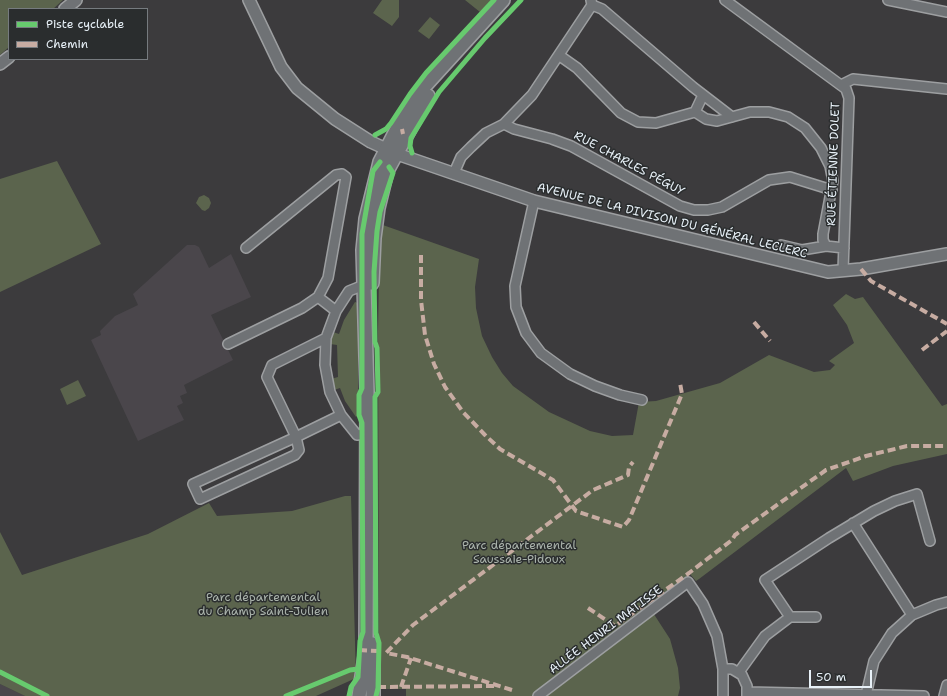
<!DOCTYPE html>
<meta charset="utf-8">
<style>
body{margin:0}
#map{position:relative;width:947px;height:696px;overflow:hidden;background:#3c3b3d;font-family:"Shantell Sans",sans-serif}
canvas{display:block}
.legend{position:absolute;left:8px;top:8px;width:140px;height:52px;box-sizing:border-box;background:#2a2d2e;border:1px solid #767b7f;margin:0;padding:5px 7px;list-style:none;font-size:12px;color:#e8f1f8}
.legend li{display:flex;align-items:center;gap:8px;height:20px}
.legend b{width:20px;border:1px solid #767b7f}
.scale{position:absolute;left:809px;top:670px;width:63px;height:18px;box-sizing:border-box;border:2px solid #e8f1f8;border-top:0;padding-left:5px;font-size:12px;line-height:14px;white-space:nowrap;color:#e8f1f8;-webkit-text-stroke:3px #2a2d2e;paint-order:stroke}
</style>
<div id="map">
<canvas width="947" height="696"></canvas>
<ul class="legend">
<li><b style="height:5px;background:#67ca6e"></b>Piste cyclable</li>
<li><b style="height:5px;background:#c7aca2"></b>Chemin</li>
</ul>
<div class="scale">50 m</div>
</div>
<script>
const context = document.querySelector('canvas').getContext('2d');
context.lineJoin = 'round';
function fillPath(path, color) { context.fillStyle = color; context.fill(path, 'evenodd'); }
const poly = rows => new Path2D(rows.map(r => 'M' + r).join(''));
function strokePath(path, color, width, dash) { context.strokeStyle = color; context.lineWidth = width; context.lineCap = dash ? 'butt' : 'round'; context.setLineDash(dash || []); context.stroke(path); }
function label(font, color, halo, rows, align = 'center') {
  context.font = font + ' "Shantell Sans",sans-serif'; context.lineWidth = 3; context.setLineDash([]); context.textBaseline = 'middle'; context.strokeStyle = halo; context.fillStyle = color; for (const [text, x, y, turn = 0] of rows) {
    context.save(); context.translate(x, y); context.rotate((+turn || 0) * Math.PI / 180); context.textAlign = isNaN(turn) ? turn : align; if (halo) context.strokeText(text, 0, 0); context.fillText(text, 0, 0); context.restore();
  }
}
const built = poly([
 [187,245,195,245,199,247,209,268,231,254,251,297,211,315,233,360,184,385,187,393,180,396,183,403,177,406,184,420,138,441,91,340,101,335,100,331,115,316,138,305,133,294],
 [0,684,25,696,0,696]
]);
const green = poly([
 [0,0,63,0,53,9,9,9,9,47,0,55],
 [382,0,399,0,399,17,392,26,373,13],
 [465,0,491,0,480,12],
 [430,17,440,25,429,39,418,31],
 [57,161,101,244,0,292,0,179],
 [204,195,209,198,211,203,209,208,205,211,202,210,196,203,199,197],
 [380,224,479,259,475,287,476,308,482,336,492,357,502,373,513,386,549,412,590,431,612,436,633,435,639,402,656,401,720,383,769,355,814,372,830,370,835,365,829,361,854,343,847,325,833,305,846,294,855,299,863,297,942,406,947,404,947,454,893,466,853,481,846,468,699,579,696,581,690,574,648,605,670,639,678,668,680,688,678,696,406,696,406,689,379,689,378,331],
 [355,302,358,303,358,415,356,417,345,401,340,388,334,390,331,379,338,377,337,345,330,344,333,332,339,334,344,320],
 [78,380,86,396,67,405,60,389],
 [345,496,351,496,356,678,316,696,25,696,0,684,0,532,22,575,148,534,209,503,217,516,292,511]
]);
const minor = poly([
 [725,0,846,89,849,98,843,271],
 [888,0,947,12],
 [592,5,602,9,693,87,732,117],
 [560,56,577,68,621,113,638,122,656,123,695,112],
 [841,85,853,79,947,89],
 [703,95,695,112,706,119,717,121,750,112,769,112,788,117,805,128,821,148,830,166,833,181,823,234,823,240,826,246,844,248],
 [504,124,514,129,552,139,571,146,680,206,694,210,708,210,722,207,769,180,790,177,832,190],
 [454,173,461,157,471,147,486,133,504,124,532,95,592,5,591,0],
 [534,201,515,286,516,307,526,333,541,353,570,374,595,386,620,395,642,400],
 [781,245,802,250,826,246],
 [364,285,349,291,336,311,326,338,325,365,330,392,341,415,357,435,366,434],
 [318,297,336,311],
 [326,338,272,365,267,377,296,437,341,415],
 [228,344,302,308,318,297,328,278,346,177,342,174,336,175,246,248],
 [296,437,299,450,295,455,200,499,193,484,296,437],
 [853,523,912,615],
 [790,617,765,580,829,538,874,511,895,501,917,494,930,541],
 [723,669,732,669,742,675,747,686,747,696],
 [739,672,765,636,790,617,816,617],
 [748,692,924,696],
 [866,695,874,661,892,633,912,615,936,605,947,602],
 [538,696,688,582,703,604,717,636,723,669,723,696],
 [944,696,947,685]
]);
const tertiary = poly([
 [249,0,281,67,297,88,335,119,371,142,397,154,534,201,828,272,861,269,947,254],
 [65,9,76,0],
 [0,64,9,57]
]);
const secondary = poly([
 [372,283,374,238,378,208,387,171,428,96],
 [359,696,366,650,367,392,363,250,366,219,380,162,398,127,423,88,503,0],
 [373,696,373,644]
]);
const quiet = poly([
 [402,129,403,134],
 [421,255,421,300,425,335,434,364,445,387,463,412,485,435,500,449,553,480,576,511,623,527,629,520,682,394,680,383],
 [861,269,871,281,947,324],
 [754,322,770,341],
 [922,350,947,331],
 [588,608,615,626,689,573,732,540,735,535,826,470,866,456,907,446,947,446],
 [359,650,378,651],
 [378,687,496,686],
 [401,687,411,658],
 [512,690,407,657,386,653,413,625,593,490,628,475,629,467,633,462]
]);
const cycleway = poly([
 [375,135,386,129,391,123,410,94,426,73,494,0],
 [412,153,410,146,411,138,439,92,485,38,521,0],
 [0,672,47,696],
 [286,696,350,670,358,669],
 [349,696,351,687,358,677,360,641,363,632,362,423,359,415,359,395,362,388,362,234,373,171,380,162],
 [376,696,378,688,379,643,376,633,375,397,378,392,377,348,375,342,374,272,377,231,380,212,393,173,389,167]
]);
const streetNames = [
 ["RUE CHARLES PÉGUY",629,164,28],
 ["RUE ÉTIENNE DOLET",834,164,-88],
 ["AVENUE DE LA DIVISON DU GÉNÉRAL LECLERC",672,221,14],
 ["ALLÉE HENRI MATISSE",606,630,-37]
];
const parkNames = [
 ["Parc départemental",519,546],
 ["Saussaie-Pidoux",519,560],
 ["Parc départemental",263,598],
 ["du Champ Saint-Julien",263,612]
];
fillPath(built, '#4a464b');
fillPath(green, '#5b644d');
strokePath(minor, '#9d9fa1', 12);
strokePath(tertiary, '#9d9fa1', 14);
strokePath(secondary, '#9d9fa1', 16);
strokePath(minor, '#6f7275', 9);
strokePath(tertiary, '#6f7275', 11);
strokePath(secondary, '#6f7275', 13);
strokePath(quiet, '#c7aca2', 4, [8, 4]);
strokePath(cycleway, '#67ca6e', 5);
label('12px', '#e8f1f8', '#2a2d2e', streetNames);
label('12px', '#abb4ac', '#2a2d2e', parkNames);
</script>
